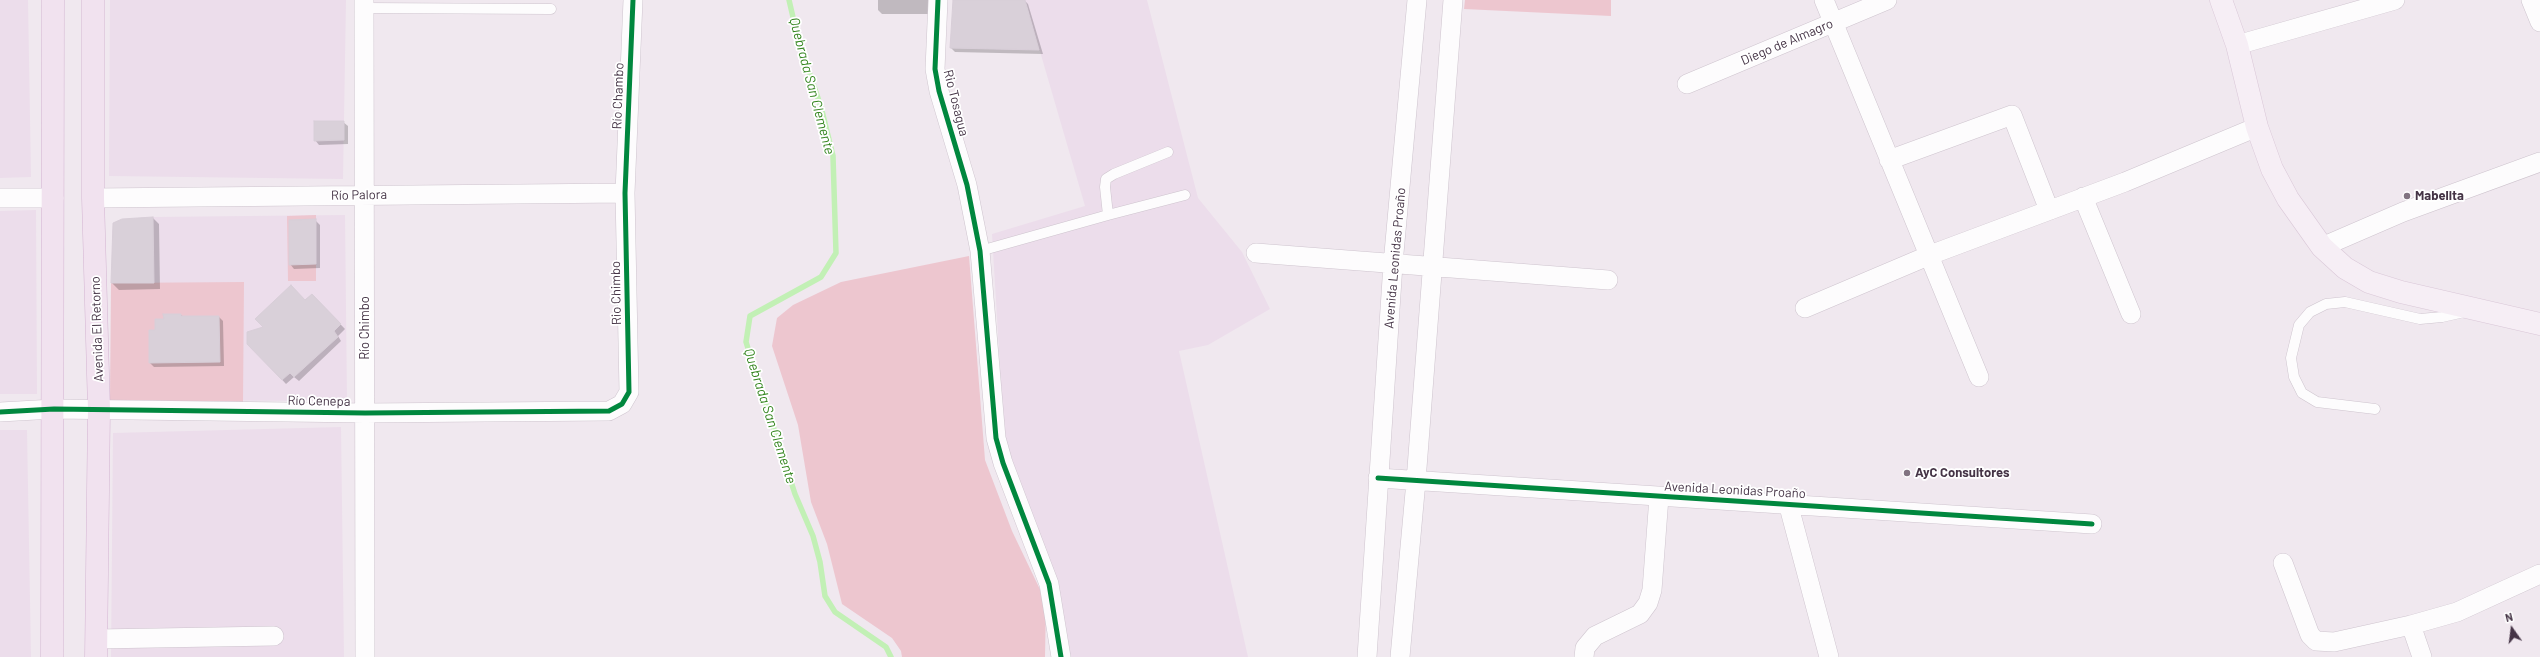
<!DOCTYPE html>
<meta charset="utf-8">
<style>
body{margin:0}
#map{position:relative;width:2540px;height:657px;overflow:hidden;background:#f0e8ef;font-family:Barlow,sans-serif}
canvas{display:block}
.north{position:absolute;left:2492px;top:609px;width:40px;height:40px;-webkit-text-stroke:3px #fff;paint-order:stroke;rotate:346deg;font-size:11px;font-weight:700;line-height:16px;text-align:center;color:#453446}
.north::after{content:'';display:block;margin:auto;width:14px;height:18px;background:#453446;clip-path:polygon(50% 0,100% 100%,50% 72%,0 100%)}
</style>
<div id="map">
<canvas width="2540" height="657"></canvas>
<div class="north">N</div>
</div>
<script>
const context = document.querySelector('canvas').getContext('2d');
context.lineJoin = 'round';
function fillPath(path, color) { context.fillStyle = color; context.fill(path, 'evenodd'); }
const poly = rows => new Path2D(rows.map(r => 'M' + r).join(''));
function strokePath(path, color, width, dash) { context.strokeStyle = color; context.lineWidth = width; context.lineCap = dash ? 'butt' : 'round'; context.setLineDash(dash || []); context.stroke(path); }
function label(font, color, halo, rows, align = 'center') {
  context.font = font + ' Barlow,sans-serif'; context.lineWidth = 3.5; context.setLineDash([]); context.textBaseline = 'middle'; context.strokeStyle = halo; context.fillStyle = color; for (const [text, x, y, turn = 0] of rows) {
    context.save(); context.translate(x, y); context.rotate((+turn || 0) * Math.PI / 180); context.textAlign = isNaN(turn) ? turn : align; if (halo) context.strokeText(text, 0, 0); context.fillText(text, 0, 0); context.restore();
  }
}
const residential = poly([
 [0,0,28,0,31,177,0,178],
 [110,0,346,0,343,179,109,176],
 [1025,0,1147,0,1198,198,1242,252,1270,309,1208,345,1179,351,1248,657,1066,657,1012,473,1004,434,992,234,1085,206],
 [36,210,37,394,0,394,0,211],
 [345,215,347,401,110,400,113,223,122,219,153,217],
 [341,427,344,657,111,657,113,433],
 [0,430,27,430,31,657,0,657]
]);
const green = poly([
 [1465,0,1611,0,1611,16,1464,9],
 [316,215,316,219,289,220,289,264,316,264,316,281,288,281,287,216],
 [969,256,985,460,1012,531,1046,602,1045,657,902,657,901,651,892,638,842,604,827,544,811,502,798,425,772,346,777,318,793,305,841,282],
 [244,282,243,402,110,400,111,283]
]);
const shadow = poly([
 [878,0,929,0,929,14,882,14,878,10],
 [954,0,1024,0,1028,4,1043,54,955,52,951,48],
 [343,122,348,126,348,144,319,145,315,140],
 [153,218,159,224,160,289,119,290,112,283,113,228,118,221],
 [315,220,320,225,320,268,294,269,290,264],
 [312,295,345,329,338,336,341,341,299,381,294,377,286,384,248,343,265,328],
 [181,315,184,317,219,317,223,321,224,366,154,367,150,363,156,331,165,320]
]);
const stream = poly([
 [789,0,799,43,821,107,833,156,836,253,821,277,750,316,746,342,795,494,813,536,820,562,825,596,835,612,886,647,891,657]
]);
const building = poly([
 [953,0,1025,0,1039,50,950,48,953,0],
 [314,121,344,121,344,140,314,141,314,121],
 [153,217,154,283,111,283,113,223,122,219,153,217],
 [316,219,316,264,289,265,289,220,316,219],
 [291,285,305,300,312,294,341,324,334,331,338,337,294,377,290,373,282,380,247,344,247,332,263,327,255,319,291,285],
 [163,314,181,314,181,316,219,316,220,362,149,363,149,330,155,330,155,319,164,319,163,314]
]);
const lane = poly([
 [364,8,551,9],
 [1108,215,1185,195],
 [980,251,1108,215,1105,187,1106,179,1114,174,1168,152],
 [2375,409,2317,402,2302,393,2294,377,2291,358,2299,325,2310,312,2326,304,2345,302,2420,319,2442,317,2464,312]
]);
const street = poly([
 [364,0,365,657],
 [938,0,935,69,939,91,967,185,980,251,996,438,1003,463,1049,584,1061,657],
 [1824,0,1979,377],
 [2531,0,2540,22],
 [2237,45,2395,0],
 [1687,84,1887,0],
 [1889,160,2012,115,2049,210],
 [2083,197,2131,314],
 [0,198,54,198],
 [93,198,625,193],
 [2322,247,2403,212,2540,162],
 [1256,253,1608,280],
 [1805,308,1930,255,2125,182,2257,127],
 [0,412,54,409,365,413,609,411,622,404,629,392,625,193,633,0],
 [1378,478,2092,524],
 [1788,503,1829,657],
 [2283,563,2310,635,2316,641,2334,642,2411,625],
 [97,639,274,636],
 [1367,657,1393,264,1417,0],
 [1400,657,1416,481,1453,0],
 [1584,657,1585,648,1595,636,1640,614,1648,603,1652,590,1659,497],
 [2422,657,2411,625,2457,612,2540,574]
]);
const secondary = poly([
 [2221,0,2237,45,2257,127,2272,169,2288,199,2322,247,2345,268,2369,282,2401,292,2540,324]
]);
const primary = poly([
 [93,0,93,198,99,409,96,657],
 [52,657,53,0]
]);
const cycleway = poly([
 [938,0,935,69,939,91,967,185,980,251,996,438,1003,463,1049,584,1061,657],
 [0,412,54,409,365,413,609,411,622,404,629,392,625,193,633,0],
 [1378,478,2092,524]
]);
const markers = [
 [2407,196,4,"#817381"],
 [1907,473,4,"#817381"]
];
const streetNames = [
 ["Diego de Almagro",1787,42,-23],
 ["Río Chambo",618,96,-88],
 ["Rio Tosagua",956,103,76],
 ["Río Palora",359,195,-1],
 ["Avenida Leonidas Proaño",1395,258,-85],
 ["Rio Chimbo",616,293,-91],
 ["Río Chimbo",365,328,-90],
 ["Avenida El Retorno",97,329,-92],
 ["Río Cenepa",319,401,1],
 ["Avenida Leonidas Proaño",1735,490,3]
];
const poiNames = [
 ["Mabelita",2415,196],
 ["AyC Consultores",1915,473]
];
const waterNames = [
 ["Quebrada San Clemente",812,86,75],
 ["Quebrada San Clemente",770,416,72]
];
fillPath(residential, '#ecddeb');
fillPath(green, '#edc6cf');
fillPath(shadow, '#0003');
strokePath(stream, '#c2f0b5', 5.5);
fillPath(building, '#d9d0d9');
strokePath(building, '#d8ced8', 1);
strokePath(lane, '#cec4ce', 11);
strokePath(street, '#cec4ce', 20);
strokePath(secondary, '#d9c7d7', 23);
strokePath(primary, '#d3b4d1', 23);
strokePath(lane, '#fdfcfd', 10);
strokePath(street, '#fdfcfd', 19);
strokePath(secondary, '#f6eef5', 22);
strokePath(primary, '#f1e2ef', 22);
strokePath(cycleway, '#00873e', 5);
for (const [x, y, r, color] of markers) { const dot = new Path2D(); dot.arc(x, y, r, 0, 2 * Math.PI); context.fillStyle = color; context.fill(dot); strokePath(dot, '#fff', 1.5); }
label('13px', '#453446', '#fff', streetNames);
label('bold 13px', '#453446', '#fff', poiNames, 'left');
label('italic 14px', '#358620', '#fff', waterNames);
</script>
